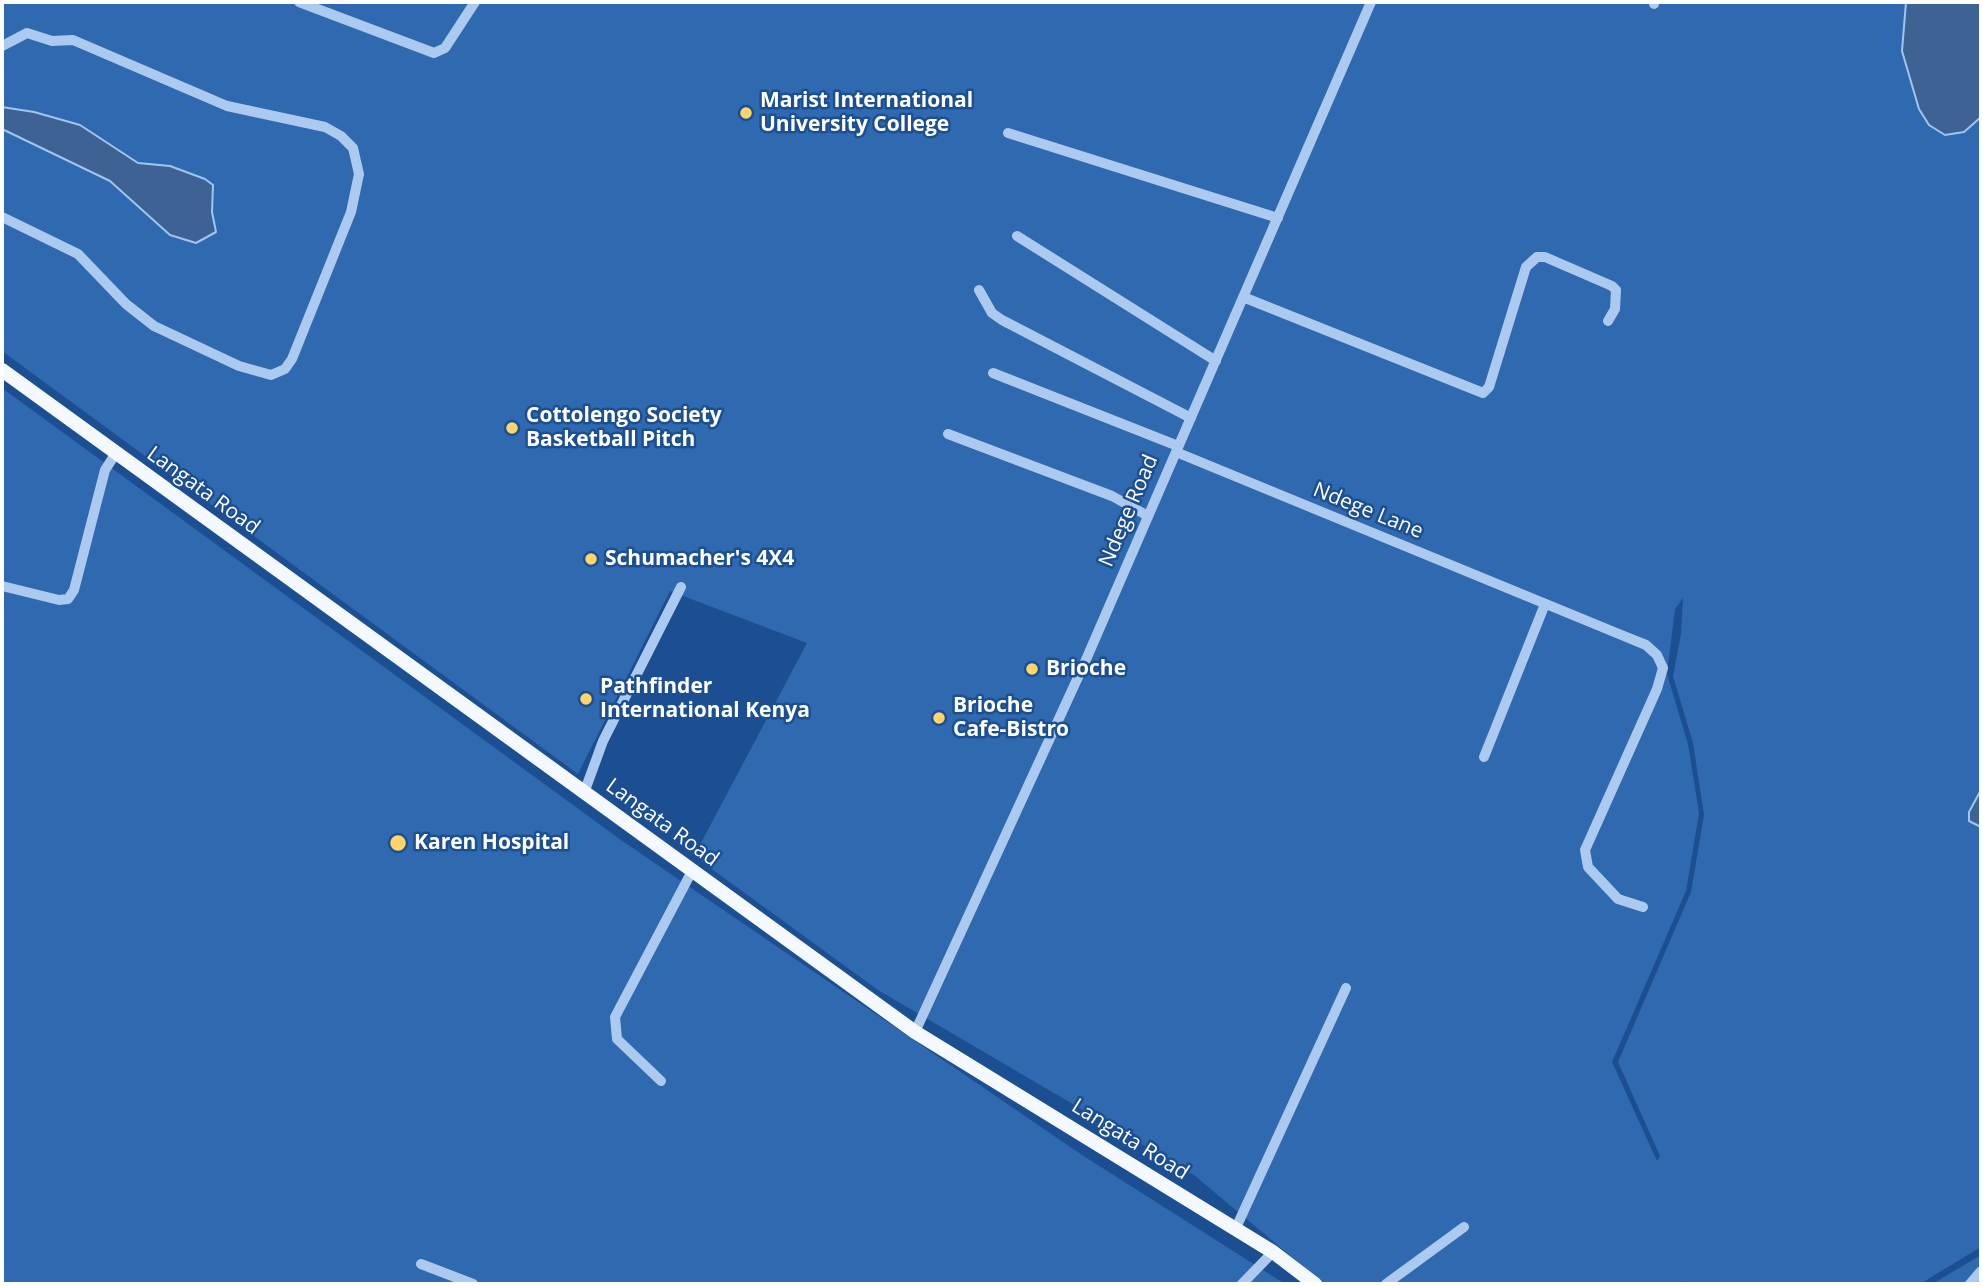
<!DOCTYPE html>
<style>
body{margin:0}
#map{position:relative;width:1983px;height:1286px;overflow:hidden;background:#1c4f92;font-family:"Open Sans",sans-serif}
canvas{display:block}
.frame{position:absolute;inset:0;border:4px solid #fff;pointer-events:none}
</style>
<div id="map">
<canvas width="1983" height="1286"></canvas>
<div class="frame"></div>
</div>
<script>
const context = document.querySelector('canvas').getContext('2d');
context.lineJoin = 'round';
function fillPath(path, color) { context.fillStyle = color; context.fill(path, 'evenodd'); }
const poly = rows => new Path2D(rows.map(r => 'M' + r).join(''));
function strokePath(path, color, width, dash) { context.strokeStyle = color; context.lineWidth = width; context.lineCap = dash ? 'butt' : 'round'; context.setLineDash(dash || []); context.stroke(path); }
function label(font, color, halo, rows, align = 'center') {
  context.font = font + ' "Open Sans",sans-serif'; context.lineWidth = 5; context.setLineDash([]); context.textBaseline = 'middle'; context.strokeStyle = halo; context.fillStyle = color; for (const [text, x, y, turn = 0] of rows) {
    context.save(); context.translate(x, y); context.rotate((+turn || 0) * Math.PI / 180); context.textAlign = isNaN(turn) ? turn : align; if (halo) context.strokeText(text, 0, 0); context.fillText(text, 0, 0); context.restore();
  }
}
const green = poly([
 [2,2,1981,2,1981,1247,1920,1284,1690,1284,1687,1281,1687,1284,1324,1284,1194,1175,878,990,694,856,807,643,670,591,578,774,2,351],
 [1683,598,1681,634,1673,676,1693,743,1704,815,1691,892,1618,1062,1660,1156,1657,1161,1612,1062,1686,891,1699,813,1688,744,1667,674,1675,609],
 [2,388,621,840,1082,1155,1285,1284,2,1284],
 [1981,1255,1981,1262,1965,1284,1932,1284]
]);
const water = poly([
 [1906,2,1981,2,1981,117,1964,132,1945,135,1929,125,1919,109,1902,51,1906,2],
 [2,107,34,112,80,125,138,163,170,166,205,179,213,185,212,212,216,232,196,243,170,235,110,181,2,129,2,107],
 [1981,790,1981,827,1969,821,1969,812,1981,790]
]);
const minor = poly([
 [299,2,434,53,445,48,475,2],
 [1654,4,1654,2],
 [2,46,27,33,52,41,73,40,227,106,325,127,341,136,353,148,359,174,351,212,292,359,285,369,271,375,239,366,154,326,126,304,78,254,2,217],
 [1008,133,1278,218],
 [1017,236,1216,361],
 [979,290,992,313,1002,320,1191,418],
 [1243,297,1483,393,1489,387,1526,267,1537,257,1545,257,1612,286,1616,290,1615,309,1608,321],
 [993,373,1178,446],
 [948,434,1112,496,1148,516],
 [1176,452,1619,634,1646,645,1657,655,1663,668,1657,689,1585,850,1588,867,1618,899,1643,907],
 [2,586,59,600,68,599,74,590,105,470,116,453],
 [1484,757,1545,604],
 [584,793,603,741,681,587],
 [915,1032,1085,662,1371,2],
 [661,1081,617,1039,615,1017,692,871],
 [1235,1230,1346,988],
 [421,1264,473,1284],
 [1242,1284,1273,1252],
 [1386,1284,1464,1227],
 [1970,1284,1981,1271]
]);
const major = poly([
 [2,370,915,1032,1273,1252,1315,1284]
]);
const markers = [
 [746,113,7,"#ffd56a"],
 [512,428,7,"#ffd56a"],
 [591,559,7,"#ffd56a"],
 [1032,669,7,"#ffd56a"],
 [586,699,7,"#ffd56a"],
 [939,718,7,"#ffd56a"],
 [398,843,9,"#ffd56a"]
];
const poiNames = [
 ["Marist International",760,101],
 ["University College",760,125],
 ["Cottolengo Society",526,416],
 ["Basketball Pitch",526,440],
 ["Schumacher's 4X4",605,559],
 ["Brioche",1046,669],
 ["Pathfinder",600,687],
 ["International Kenya",600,711],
 ["Brioche",953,706],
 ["Cafe-Bistro",953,730],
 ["Karen Hospital",414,843]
];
const streetNames = [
 ["Langata Road",203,491,36],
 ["Ndege Road",1129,511,-67],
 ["Ndege Lane",1368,511,22],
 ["Langata Road",662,823,36],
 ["Langata Road",1130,1140,32]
];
fillPath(green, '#2f69b0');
fillPath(water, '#3e6293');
strokePath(water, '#a0c5f1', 2);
strokePath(minor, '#accaef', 10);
strokePath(major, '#f4f8ff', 14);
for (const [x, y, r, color] of markers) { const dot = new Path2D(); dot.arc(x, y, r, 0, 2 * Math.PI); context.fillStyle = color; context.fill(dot); strokePath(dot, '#1c4f92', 2.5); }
label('bold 21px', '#fff', '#1c4f92', poiNames, 'left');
label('21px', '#fff', '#1c4f92', streetNames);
</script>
